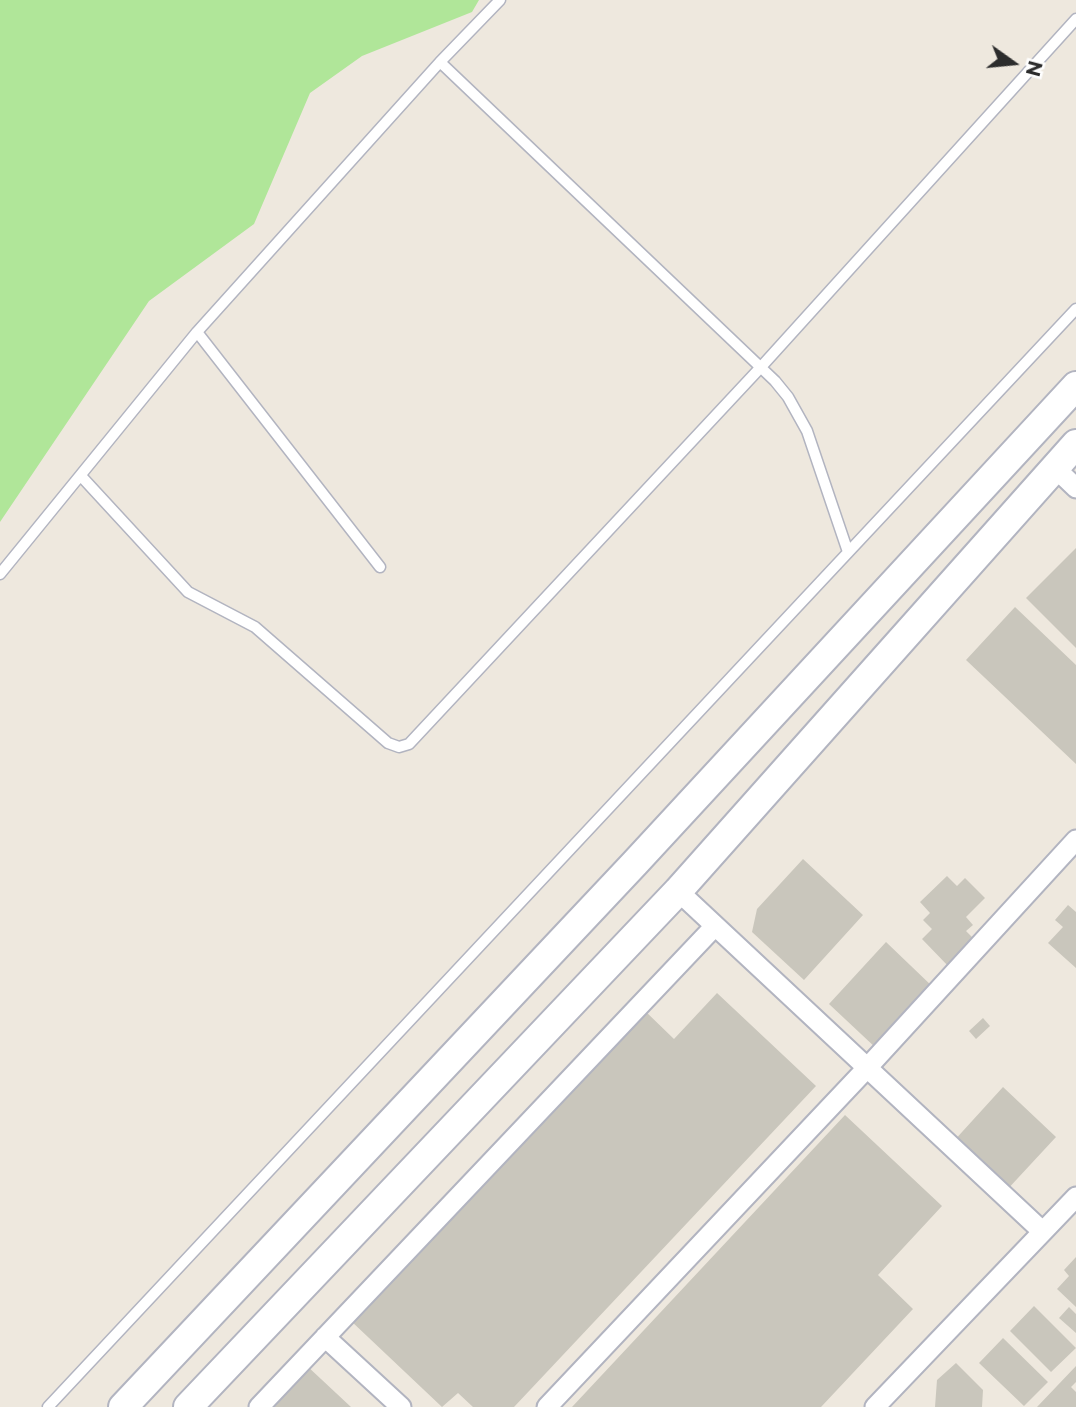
<!DOCTYPE html>
<style>
body{margin:0}
#map{position:relative;width:1076px;height:1407px;overflow:hidden;background:#eee8de;font-family:Montserrat,sans-serif}
canvas{display:block}
.north{position:absolute;left:978px;top:28px;width:70px;height:70px;-webkit-text-stroke:5px #fff;paint-order:stroke;rotate:105deg;font-size:19px;font-weight:700;line-height:28px;text-align:center;color:#2c2c2c}
.north::after{content:'';display:block;margin:auto;width:24px;height:32px;background:#2c2c2c;clip-path:polygon(50% 0,100% 100%,50% 72%,0 100%)}
</style>
<div id="map">
<canvas width="1076" height="1407"></canvas>
<div class="north">N</div>
</div>
<script>
const context = document.querySelector('canvas').getContext('2d');
context.lineJoin = 'round';
function fillPath(path, color) { context.fillStyle = color; context.fill(path, 'evenodd'); }
const poly = rows => new Path2D(rows.map(r => 'M' + r).join(''));
function strokePath(path, color, width, dash) { context.strokeStyle = color; context.lineWidth = width; context.lineCap = dash ? 'butt' : 'round'; context.setLineDash(dash || []); context.stroke(path); }
const green = poly([
 [0,0,479,0,472,12,362,56,310,93,254,224,149,301,0,522]
]);
const building = poly([
 [1076,548,1076,648,1026,598],
 [1015,607,1076,665,1076,764,966,660],
 [803,859,863,915,804,980,752,932,757,909],
 [947,876,957,886,965,878,985,898,966,917,973,925,966,931,977,942,950,968,922,939,932,929,923,920,930,913,920,902],
 [1068,905,1076,912,1076,968,1048,943,1063,927,1055,920],
 [886,942,934,988,877,1049,829,1004],
 [717,993,816,1086,514,1407,473,1407,458,1393,442,1407,350,1320,643,1009,674,1039],
 [983,1018,990,1026,976,1039,969,1031],
 [1003,1087,1056,1137,1005,1192,952,1143],
 [845,1115,942,1206,878,1275,913,1309,821,1407,572,1407],
 [1076,1257,1076,1307,1057,1289,1069,1276,1064,1270],
 [1034,1306,1076,1348,1051,1372,1010,1331],
 [1069,1307,1076,1314,1076,1333,1059,1318],
 [1003,1338,1048,1382,1024,1406,979,1363],
 [956,1363,983,1390,982,1407,935,1407,937,1380],
 [306,1365,351,1407,267,1407],
 [1076,1366,1076,1382,1071,1387,1076,1392,1076,1407,1037,1407]
]);
const service = poly([
 [440,62,775,381,788,397,807,431,848,552],
 [197,332,380,567],
 [81,476,188,592,255,627,388,743,399,747,409,744,761,367,1076,19],
 [0,574,197,332,440,62,500,0],
 [48,1407,1076,309]
]);
const minor = poly([
 [1054,467,1076,488],
 [678,891,1042,1231],
 [325,1337,401,1407],
 [259,1407,715,926],
 [547,1407,867,1068,1076,840],
 [875,1407,1076,1197]
]);
const secondary = poly([
 [123,1407,635,863,1076,386],
 [188,1407,678,891,1076,444]
]);
fillPath(green, '#b0e699');
fillPath(building, '#c9c6bc');
strokePath(service, '#b2b4c0', 13);
strokePath(minor, '#b2b4c0', 23);
strokePath(secondary, '#b2b4c0', 32);
strokePath(service, '#fff', 10);
strokePath(minor, '#fff', 19);
strokePath(secondary, '#fff', 28);
</script>
